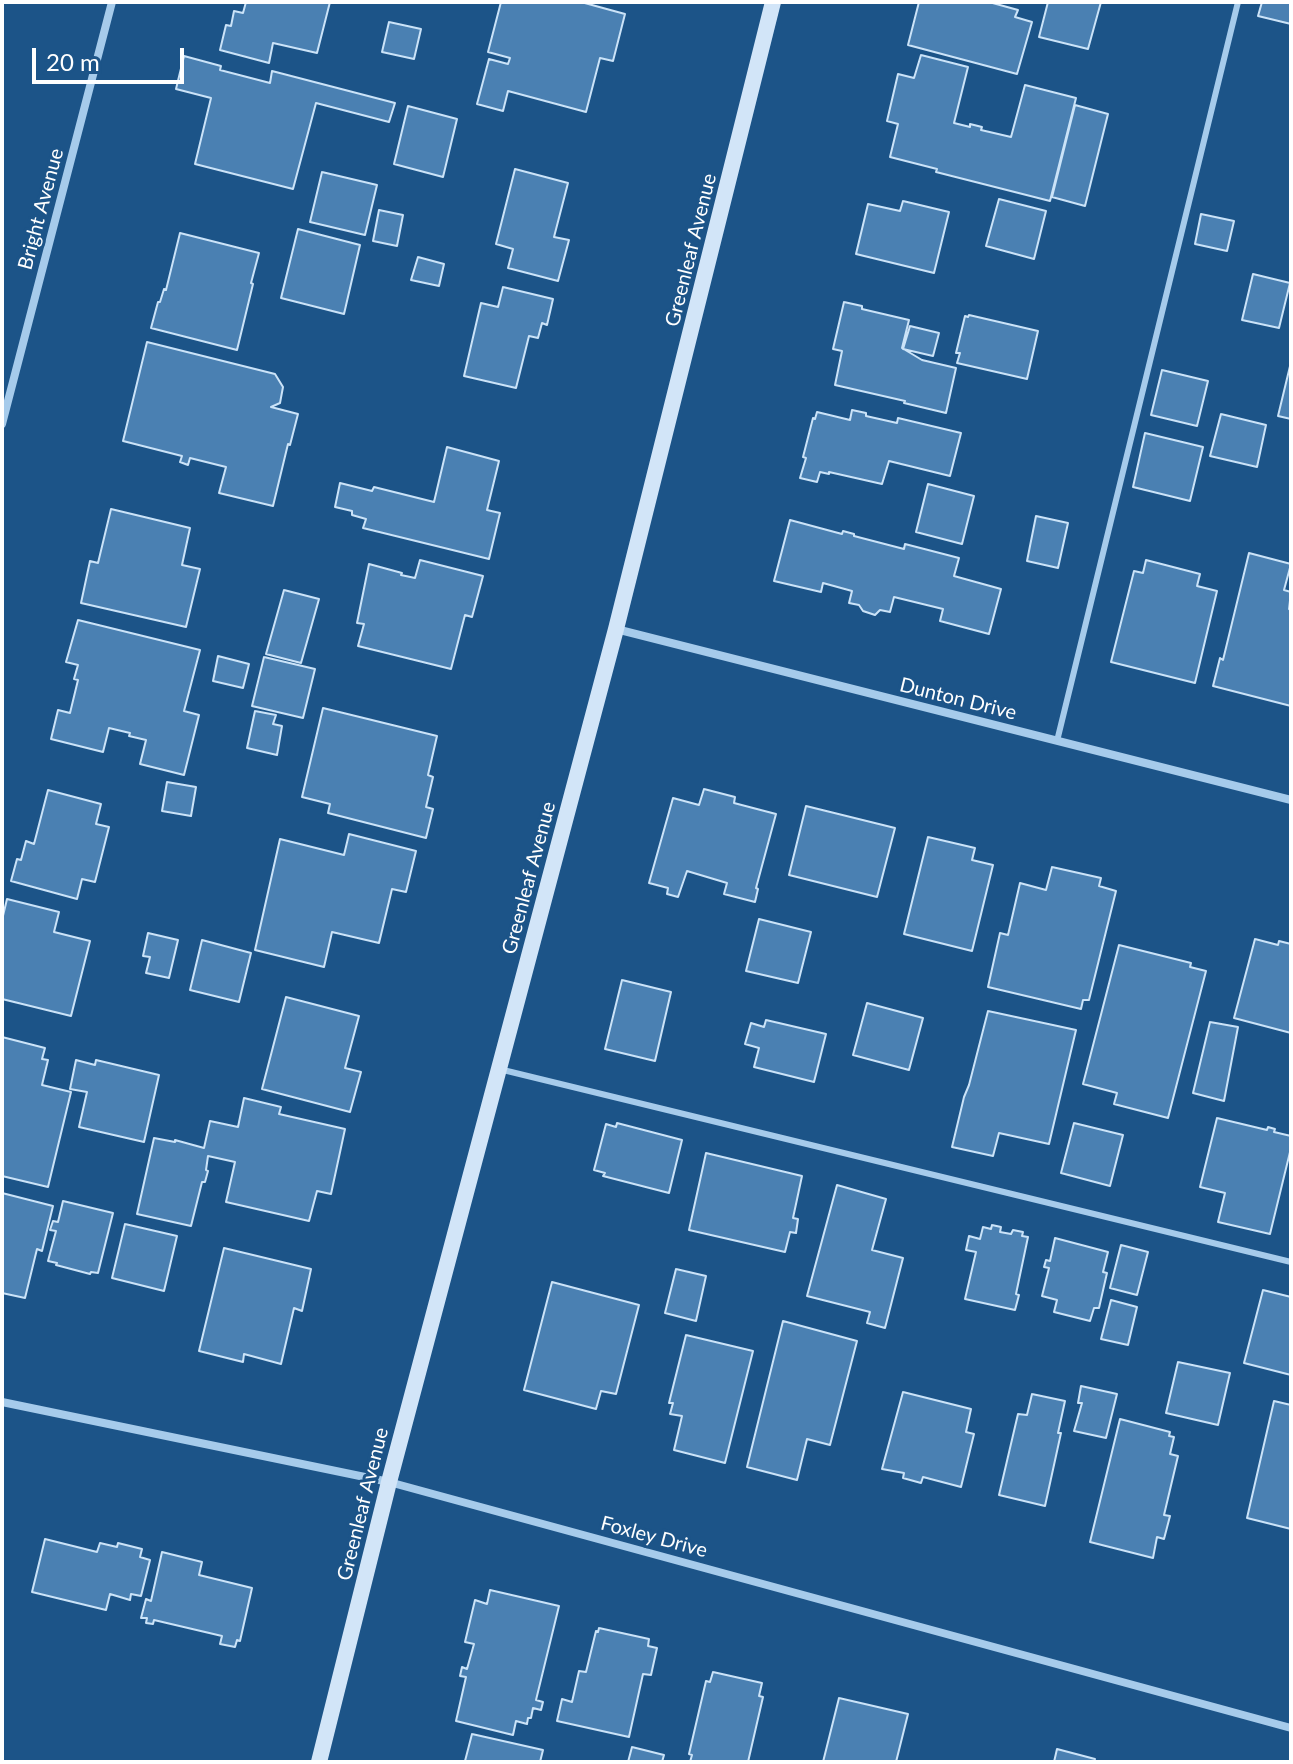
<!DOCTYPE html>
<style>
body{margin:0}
#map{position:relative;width:1293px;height:1764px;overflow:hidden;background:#1c5488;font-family:Lato,sans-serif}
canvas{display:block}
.frame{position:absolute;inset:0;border:4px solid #fff;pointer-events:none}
.scale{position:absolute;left:32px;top:48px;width:152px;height:36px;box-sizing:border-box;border:4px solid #fff;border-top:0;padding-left:10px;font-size:24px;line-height:28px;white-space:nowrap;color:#fff;-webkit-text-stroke:6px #1c5488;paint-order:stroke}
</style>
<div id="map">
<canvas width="1293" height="1764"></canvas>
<div class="frame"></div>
<div class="scale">20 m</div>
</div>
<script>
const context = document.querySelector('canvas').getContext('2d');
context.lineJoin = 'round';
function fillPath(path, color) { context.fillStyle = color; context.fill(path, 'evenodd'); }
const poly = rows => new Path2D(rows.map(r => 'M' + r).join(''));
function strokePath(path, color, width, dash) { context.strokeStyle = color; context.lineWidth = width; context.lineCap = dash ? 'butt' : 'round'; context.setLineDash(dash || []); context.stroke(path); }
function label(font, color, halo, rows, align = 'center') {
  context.font = font + ' Lato,sans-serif'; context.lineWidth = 6; context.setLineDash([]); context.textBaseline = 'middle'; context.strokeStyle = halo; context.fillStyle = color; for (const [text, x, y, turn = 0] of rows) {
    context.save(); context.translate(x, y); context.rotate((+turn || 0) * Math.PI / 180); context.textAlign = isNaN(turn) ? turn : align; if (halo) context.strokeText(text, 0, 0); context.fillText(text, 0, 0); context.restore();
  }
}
const building = poly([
 [246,2,330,2,317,53,273,43,269,63,220,50,226,25,231,26,234,11,243,13,246,2],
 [501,2,581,2,625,14,613,61,600,58,586,112,508,91,503,111,477,104,489,59,508,64,510,58,488,52,501,2],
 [919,2,989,2,1018,10,1015,17,1032,22,1017,74,908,45,919,2],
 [1048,2,1101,2,1088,49,1039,37,1048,2],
 [1262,2,1291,2,1291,24,1258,16,1262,2],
 [389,22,421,29,414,59,382,52,389,22],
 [921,55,968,67,954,123,970,127,970,124,982,127,981,130,1011,137,1025,85,1076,98,1050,201,936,172,937,169,890,157,898,124,887,121,898,74,914,78,921,55],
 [184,56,221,66,220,70,270,83,272,71,395,103,389,122,316,103,293,189,195,164,211,98,176,89,184,56],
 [1075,105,1108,114,1085,206,1052,197,1075,105],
 [408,106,457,119,443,177,394,164,408,106],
 [515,169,568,183,554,237,569,240,558,281,508,268,513,249,496,244,515,169],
 [322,172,377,185,365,235,310,222,322,172],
 [999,199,1046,211,1034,259,986,246,999,199],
 [903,201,949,212,934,273,856,254,868,204,900,211,903,201],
 [379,210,403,215,397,246,373,241,379,210],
 [1201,214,1234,221,1227,251,1195,244,1201,214],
 [298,229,360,245,344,314,281,298,298,229],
 [180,233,259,253,251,283,253,284,237,350,151,328,158,302,160,302,164,289,166,290,180,233],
 [418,257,444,264,439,286,411,280,418,257],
 [1253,274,1290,283,1279,328,1242,320,1253,274],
 [503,287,553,299,547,325,542,323,538,338,529,336,516,388,464,376,481,303,498,307,503,287],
 [844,302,862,306,862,309,909,320,902,348,922,360,956,368,946,413,904,403,905,401,835,385,842,351,833,349,844,302],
 [969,315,1038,331,1027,379,957,363,960,353,956,353,965,316,968,317,969,315],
 [910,326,939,333,933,356,903,349,910,326],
 [147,342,275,374,283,387,280,403,271,407,298,414,290,445,288,444,273,506,219,493,226,467,190,458,188,465,180,462,182,456,123,441,147,342],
 [1291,362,1291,419,1278,416,1291,362],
 [1162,370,1208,381,1197,426,1151,415,1162,370],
 [852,410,866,413,866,416,897,423,898,418,961,433,950,476,889,461,882,484,829,472,829,474,820,472,817,482,800,478,806,458,803,457,813,418,815,419,817,412,850,420,852,410],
 [1221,414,1266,425,1257,467,1210,456,1221,414],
 [1145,433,1203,447,1190,501,1133,487,1145,433],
 [447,447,499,461,487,510,500,513,489,559,363,528,366,519,352,515,352,511,335,507,340,483,372,491,374,487,434,502,447,447],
 [928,484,974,496,962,544,916,532,928,484],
 [111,509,190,528,182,565,200,569,186,627,81,603,90,561,98,563,111,509],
 [1036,516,1068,523,1058,568,1027,561,1036,516],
 [790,520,842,534,843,531,854,534,854,536,904,549,905,544,959,558,954,576,1001,589,989,634,940,621,943,609,894,597,890,612,880,610,875,615,863,611,859,605,849,603,852,591,823,583,821,592,774,581,790,520],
 [1249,553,1291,564,1284,590,1291,592,1289,609,1291,610,1291,706,1213,686,1220,658,1223,660,1249,553],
 [420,560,483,576,472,617,465,615,451,669,358,646,364,624,357,623,369,564,402,573,401,575,415,578,420,560],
 [1146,560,1200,574,1197,586,1217,591,1195,683,1111,662,1134,571,1143,573,1146,560],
 [284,590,319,599,301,663,266,654,284,590],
 [78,620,200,650,184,711,199,715,184,775,140,764,146,740,129,736,130,733,109,728,103,752,51,739,58,710,70,713,78,680,74,679,78,665,66,662,78,620],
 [218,656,249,664,243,688,213,681,218,656],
 [264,657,315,669,303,718,252,706,264,657],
 [323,708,437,736,428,775,433,777,426,807,433,809,426,838,328,813,330,804,302,797,323,708],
 [255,711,276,715,273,724,282,726,277,755,247,748,255,711],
 [167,782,196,787,191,816,162,811,167,782],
 [704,789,735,797,734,803,776,814,756,888,758,889,755,902,724,894,727,883,687,871,678,897,667,894,668,888,649,883,673,798,699,805,704,789],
 [48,790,101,804,96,824,109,827,95,882,82,879,77,899,11,881,17,859,21,860,26,841,34,844,48,790],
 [806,806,895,828,877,897,789,875,806,806],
 [349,834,416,851,406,892,392,889,379,943,332,932,324,967,255,950,280,839,344,855,349,834],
 [928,837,975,848,972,860,993,865,972,951,904,934,928,837],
 [1052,867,1101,878,1099,886,1116,891,1089,1000,1083,1000,1081,1009,988,987,1000,933,1008,935,1020,883,1046,890,1052,867],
 [7,899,59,912,54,932,90,941,71,1016,2,999,2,920,7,899],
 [759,919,811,932,798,983,746,971,759,919],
 [148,933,178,940,169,978,146,973,150,957,143,956,148,933],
 [1255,939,1278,945,1279,941,1291,944,1291,1033,1234,1018,1255,939],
 [202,940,251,953,239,1002,190,990,202,940],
 [1119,945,1191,963,1190,967,1206,971,1168,1118,1114,1104,1117,1093,1083,1084,1119,945],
 [622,980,671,992,655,1061,605,1049,622,980],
 [286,997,359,1016,345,1068,361,1072,350,1112,262,1089,286,997],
 [867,1003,923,1018,909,1070,853,1055,867,1003],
 [988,1011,1076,1030,1049,1144,999,1133,993,1156,952,1147,964,1097,969,1085,988,1011],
 [766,1020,826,1034,814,1082,754,1067,759,1048,745,1044,751,1023,764,1027,766,1020],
 [1210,1022,1238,1027,1224,1101,1193,1093,1210,1022],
 [2,1037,45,1048,42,1059,48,1060,42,1085,71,1092,48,1187,2,1176,2,1037],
 [76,1060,95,1065,96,1060,159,1075,144,1142,79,1127,87,1092,70,1089,76,1060],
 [244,1098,281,1107,279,1114,345,1129,331,1194,317,1191,309,1221,226,1202,235,1162,208,1156,206,1170,208,1171,205,1182,202,1182,191,1226,137,1214,154,1138,175,1142,175,1140,204,1148,210,1121,238,1127,244,1098],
 [1217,1118,1267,1130,1268,1127,1275,1129,1274,1132,1291,1136,1291,1148,1270,1234,1218,1222,1225,1193,1200,1187,1217,1118],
 [617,1123,682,1140,669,1193,603,1176,605,1173,594,1170,606,1124,616,1127,617,1123],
 [1074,1123,1123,1135,1110,1186,1061,1173,1074,1123],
 [706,1153,802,1176,793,1218,798,1219,796,1233,790,1232,785,1252,689,1230,706,1153],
 [837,1185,886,1199,872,1250,903,1258,885,1328,867,1323,870,1312,807,1296,837,1185],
 [2,1193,53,1206,42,1251,37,1249,25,1298,2,1293,2,1193],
 [63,1201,113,1213,98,1273,91,1272,90,1274,56,1265,57,1263,48,1261,56,1231,50,1230,53,1221,58,1222,63,1201],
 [125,1224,177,1236,164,1291,112,1278,125,1224],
 [992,1225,1001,1227,1000,1232,1011,1234,1013,1230,1023,1232,1022,1236,1028,1237,1016,1294,1019,1295,1015,1310,965,1299,976,1252,966,1250,969,1236,980,1239,983,1227,991,1229,992,1225],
 [1055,1238,1108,1252,1103,1272,1107,1273,1099,1308,1094,1308,1090,1321,1054,1312,1057,1300,1042,1296,1049,1268,1044,1267,1046,1260,1050,1261,1055,1238],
 [1121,1245,1148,1252,1137,1295,1110,1288,1121,1245],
 [224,1248,311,1269,302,1311,294,1308,281,1364,244,1354,243,1362,199,1351,224,1248],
 [676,1269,706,1276,696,1321,665,1313,676,1269],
 [552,1282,639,1305,616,1394,601,1391,596,1409,524,1390,552,1282],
 [1263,1290,1291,1297,1291,1375,1244,1363,1263,1290],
 [1111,1300,1137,1307,1128,1345,1101,1339,1111,1300],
 [783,1321,857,1341,830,1445,807,1439,797,1480,747,1467,783,1321],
 [686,1335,753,1351,725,1463,674,1450,682,1416,670,1414,673,1403,669,1403,686,1335],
 [1178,1362,1230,1373,1218,1425,1166,1413,1178,1362],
 [1081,1386,1117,1394,1106,1438,1074,1431,1082,1403,1078,1403,1081,1386],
 [903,1392,971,1409,966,1432,974,1434,961,1487,923,1477,921,1483,903,1478,904,1473,882,1469,903,1392],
 [1032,1394,1065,1401,1058,1433,1061,1433,1045,1506,999,1495,1018,1414,1027,1415,1032,1394],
 [1274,1401,1291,1405,1291,1529,1247,1518,1274,1401],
 [1120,1419,1170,1432,1169,1436,1174,1437,1170,1454,1178,1456,1164,1515,1170,1516,1164,1539,1157,1537,1153,1558,1090,1542,1120,1419],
 [45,1539,97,1552,100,1543,117,1547,118,1543,142,1549,140,1557,150,1560,141,1596,131,1594,130,1600,110,1594,106,1610,32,1592,45,1539],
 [162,1552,202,1562,199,1575,252,1588,240,1641,237,1640,235,1647,220,1644,222,1636,154,1620,153,1624,146,1623,147,1618,141,1618,146,1599,151,1601,162,1552],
 [490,1590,559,1606,536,1700,543,1702,541,1710,533,1708,531,1718,528,1718,527,1724,516,1721,513,1735,456,1721,466,1677,460,1676,462,1667,467,1669,474,1644,465,1642,475,1600,487,1604,490,1590],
 [599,1628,649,1639,648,1646,657,1648,651,1675,643,1674,629,1737,557,1721,562,1699,572,1702,579,1671,586,1672,596,1631,598,1632,599,1628],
 [713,1672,762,1683,759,1696,763,1697,748,1762,690,1762,692,1755,689,1754,706,1681,710,1682,713,1672],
 [839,1698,908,1714,896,1762,823,1762,839,1698],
 [472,1734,543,1750,540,1762,463,1762,465,1761,472,1734],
 [632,1747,664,1755,662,1762,628,1762,632,1747],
 [1057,1749,1095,1759,1094,1762,1054,1762,1057,1749]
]);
const lane = poly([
 [1057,741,1238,2],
 [499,1069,1291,1262]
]);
const street = poly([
 [2,424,112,2],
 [616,629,1291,800],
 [2,1402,389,1482,1291,1728]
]);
const secondary = poly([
 [319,1762,389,1482,616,629,773,2]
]);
const streetNames = [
 ["Bright Avenue",41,209,-75],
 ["Greenleaf Avenue",691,250,-76],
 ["Dunton Drive",958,699,14],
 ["Greenleaf Avenue",529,878,-75],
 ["Greenleaf Avenue",363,1504,-76],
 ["Foxley Drive",654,1537,15]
];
fillPath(building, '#4a80b2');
strokePath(building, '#cbe3f8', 2);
strokePath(lane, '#a6cbeb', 6);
strokePath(street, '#a6cbeb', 8);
strokePath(secondary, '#d2e5f8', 16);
label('20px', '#fff', '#1c5488', streetNames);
</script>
